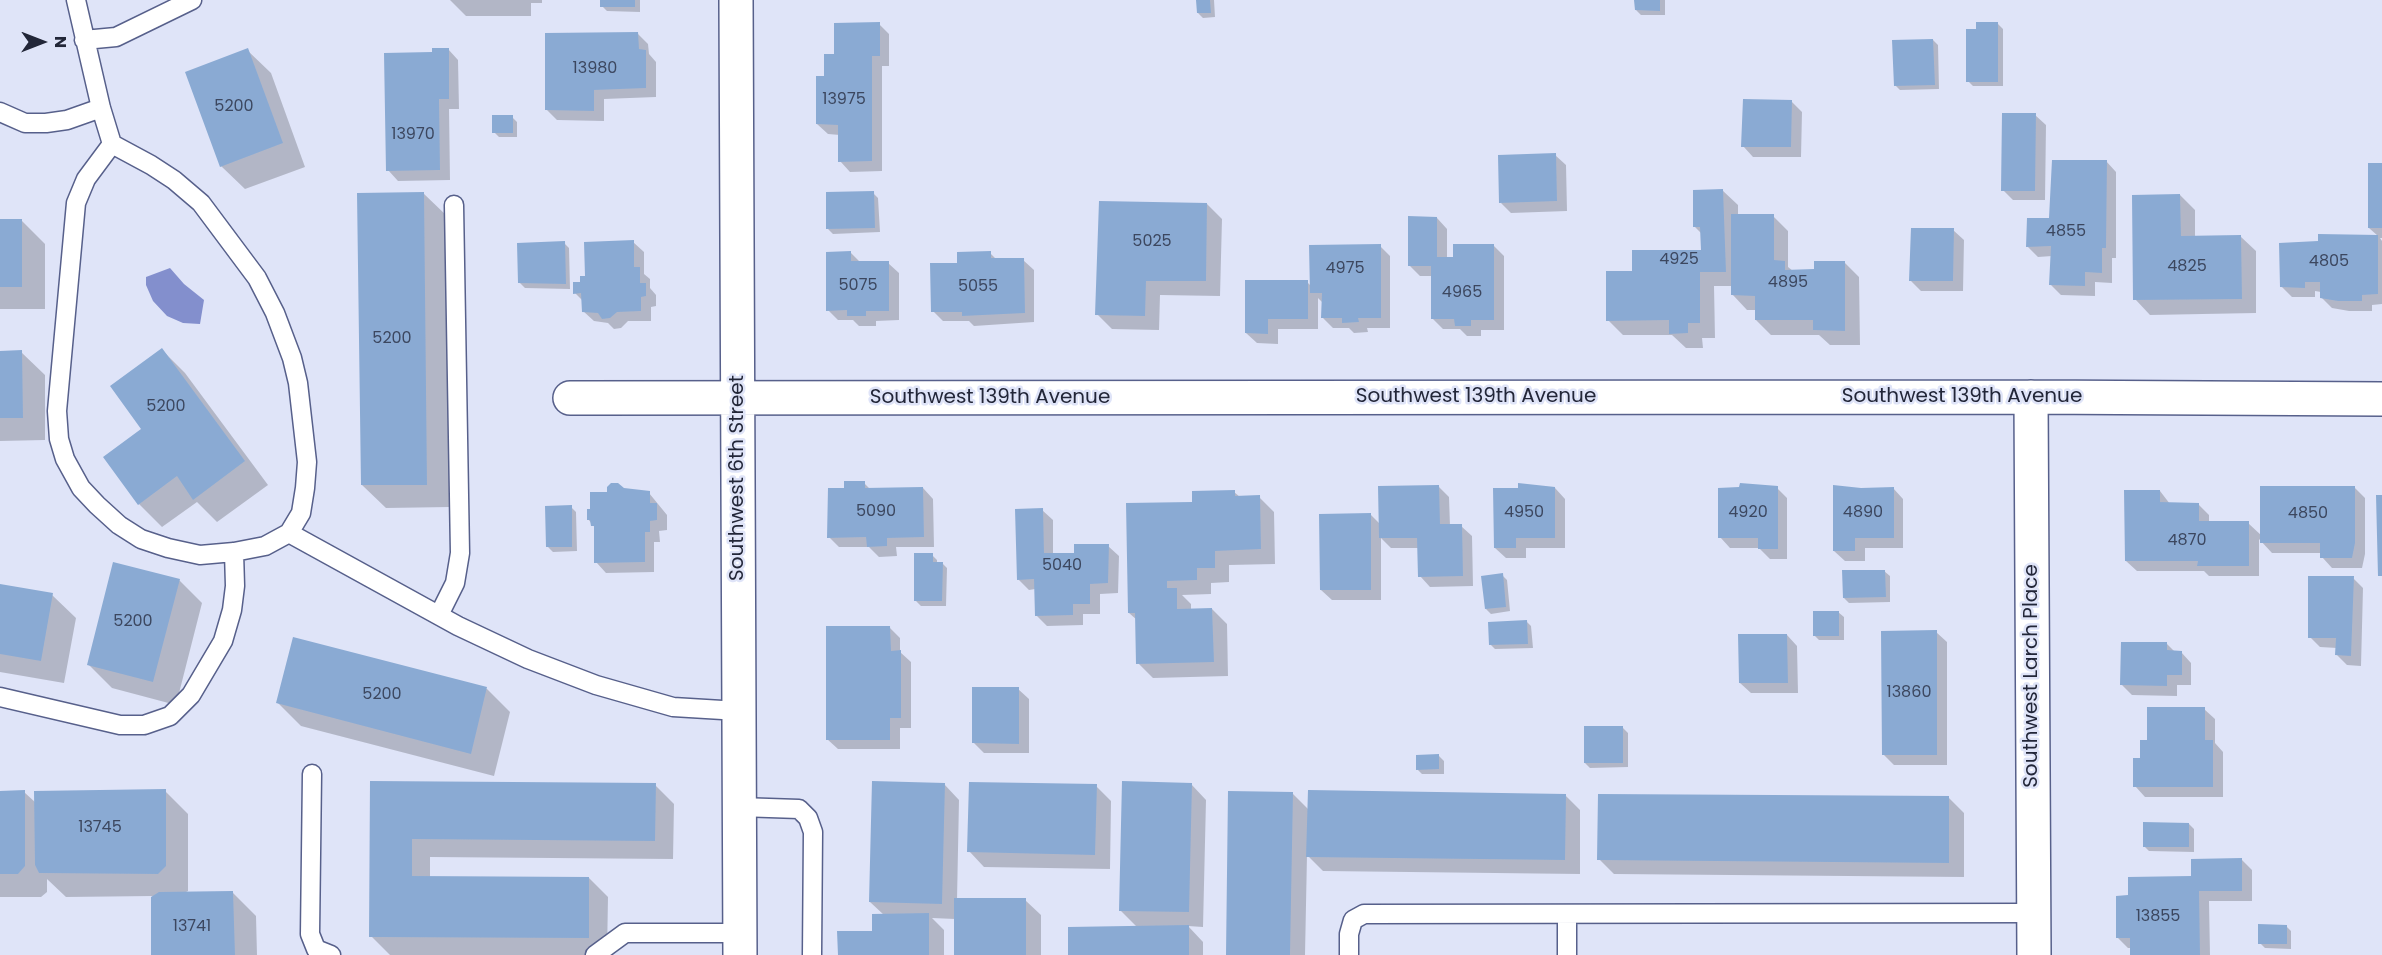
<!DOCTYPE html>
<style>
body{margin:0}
#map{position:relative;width:2382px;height:955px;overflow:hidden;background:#dfe4f8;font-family:Poppins,sans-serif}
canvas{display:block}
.north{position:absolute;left:12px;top:12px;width:60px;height:60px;-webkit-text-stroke:4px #dfe4f8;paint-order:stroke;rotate:90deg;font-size:16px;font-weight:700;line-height:24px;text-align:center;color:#222638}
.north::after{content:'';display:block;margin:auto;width:21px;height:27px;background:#222638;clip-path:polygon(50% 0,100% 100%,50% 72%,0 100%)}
</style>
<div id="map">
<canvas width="2382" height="955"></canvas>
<div class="north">N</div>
</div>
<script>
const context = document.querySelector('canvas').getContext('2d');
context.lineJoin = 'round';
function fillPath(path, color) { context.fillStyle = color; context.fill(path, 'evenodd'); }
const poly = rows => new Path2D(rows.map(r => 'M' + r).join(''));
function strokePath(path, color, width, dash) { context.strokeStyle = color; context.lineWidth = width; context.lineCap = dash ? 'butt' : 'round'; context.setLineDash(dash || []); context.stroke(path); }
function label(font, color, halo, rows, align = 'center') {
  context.font = font + ' Poppins,sans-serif'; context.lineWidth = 5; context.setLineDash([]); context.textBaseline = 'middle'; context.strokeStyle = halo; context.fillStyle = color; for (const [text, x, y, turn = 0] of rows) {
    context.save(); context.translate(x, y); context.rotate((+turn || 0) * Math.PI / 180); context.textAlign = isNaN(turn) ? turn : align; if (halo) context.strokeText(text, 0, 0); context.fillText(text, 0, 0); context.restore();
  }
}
const water = poly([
 [170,268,184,284,204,300,200,324,183,323,167,316,153,301,146,285,146,277]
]);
const shadow = poly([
 [450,0,542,0,542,3,531,3,531,16,466,16],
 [602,0,640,0,640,12,607,11,602,6],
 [1198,0,1214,0,1215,17,1203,18,1198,13],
 [1636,0,1665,0,1665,15,1641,15,1636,10],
 [879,24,889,34,889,66,882,66,882,171,850,172,840,161,840,135,828,134,817,124,826,77,835,56],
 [1998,24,2003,29,2003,86,1973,86,1968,81,1977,31],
 [638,34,648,44,649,54,656,62,656,97,604,99,604,121,557,120,546,109],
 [1933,40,1938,45,1939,89,1900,90,1895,85],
 [448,49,458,60,459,109,449,109,450,180,398,181,388,170,433,54],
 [247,50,271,73,305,167,245,189,221,166],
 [1791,101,1802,112,1801,157,1753,157,1743,146],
 [2035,115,2046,125,2045,200,2013,200,2003,190],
 [512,117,517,122,517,137,499,137,494,132],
 [1555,155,1566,165,1567,211,1511,213,1501,203],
 [2106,161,2116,172,2116,258,2112,258,2112,283,2095,282,2095,296,2061,295,2051,285,2052,256,2038,257,2027,246],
 [2382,165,2382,238,2380,238,2382,241,2382,304,2372,305,2372,311,2349,311,2332,308,2321,297,2321,292,2315,291,2315,297,2292,297,2281,286,2378,236,2369,228],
 [1722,190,1738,205,1738,216,1773,216,1788,231,1788,267,1793,271,1815,271,1844,262,1859,277,1860,345,1830,345,1819,335,1771,335,1756,320,1756,310,1747,310,1732,294,1732,286,1714,286,1715,338,1702,338,1703,348,1686,348,1672,335,1623,335,1608,320,1633,272,1703,252,1702,234,1695,227],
 [423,193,447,216,450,507,386,508,362,485],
 [873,193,878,198,880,232,833,234,828,229],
 [2180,195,2195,210,2195,237,2240,236,2256,251,2256,313,2150,315,2135,299],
 [1207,204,1222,219,1220,296,1160,295,1159,330,1112,329,1097,314],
 [1437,218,1447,229,1447,259,1454,259,1493,245,1504,256,1504,330,1481,330,1481,336,1467,336,1460,329,1443,329,1432,318,1432,276,1420,276,1410,266],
 [0,220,21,220,45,244,45,309,0,309],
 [1953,230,1964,240,1963,291,1921,291,1911,281],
 [633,242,644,252,644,274,650,279,650,288,656,295,656,306,651,307,651,321,628,321,621,328,614,329,608,323,594,321,583,311,583,301,575,293,587,277],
 [564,243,569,248,570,289,525,288,519,282],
 [1380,246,1390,256,1390,328,1367,328,1368,332,1354,333,1349,328,1333,328,1323,318,1322,302,1318,298,1318,329,1278,329,1278,344,1257,343,1246,333,1307,282,1311,286],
 [851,253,861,263,888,263,899,273,899,320,876,321,876,326,859,326,853,320,838,320,828,310],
 [990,253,997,260,1023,260,1034,270,1034,322,974,326,969,321,943,321,933,311,959,265],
 [162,350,185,373,268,485,217,522,197,502,162,527,139,504,144,429],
 [0,352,21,352,45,375,45,440,0,441],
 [864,483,870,489,923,488,933,499,934,547,896,547,897,556,879,557,869,547,839,547,829,537,846,489],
 [1439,487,1449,497,1450,526,1461,526,1472,536,1473,586,1430,587,1420,576,1419,548,1391,548,1381,538,1381,600,1332,600,1321,590,1371,515,1380,524],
 [2354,487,2365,498,2365,554,2362,568,2332,568,2322,557,2322,553,2272,553,2259,539,2259,576,2209,576,2204,571,2137,571,2126,561,2160,491,2170,504,2199,505,2209,515,2209,522,2248,523,2262,536],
 [1555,488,1565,499,1565,548,1526,548,1526,558,1506,558,1495,548,1519,489],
 [1777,488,1787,498,1787,559,1770,559,1759,548,1730,548,1720,537,1741,489],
 [1893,488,1903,499,1903,548,1865,548,1865,561,1845,561,1834,551,1861,489],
 [623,490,649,493,667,515,667,530,659,531,660,542,654,542,654,572,606,573,596,562,596,529,588,519,592,510,609,494],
 [1234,492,1240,497,1259,497,1274,512,1275,564,1229,565,1229,582,1211,583,1211,594,1182,595,1191,604,1191,610,1212,609,1227,624,1228,676,1153,678,1138,663,1137,620,1129,613,1193,503],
 [571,507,576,512,577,551,553,552,548,547],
 [1042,510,1053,520,1053,555,1076,554,1108,546,1119,556,1118,593,1100,594,1100,614,1083,614,1083,625,1047,626,1036,615,1035,589,1029,590,1018,579],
 [932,555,937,560,937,563,942,563,947,568,946,606,921,606,916,601],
 [1884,571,1890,576,1890,602,1849,603,1844,598],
 [1502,575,1507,580,1510,611,1491,614,1486,609],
 [2353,578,2363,588,2361,666,2347,665,2337,655,2337,648,2320,647,2310,637],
 [179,580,202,603,176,705,112,688,89,665],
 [0,585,52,595,76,618,64,683,0,672],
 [1838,612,1844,617,1844,640,1819,640,1814,635],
 [1526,621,1531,626,1533,648,1495,649,1490,644],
 [890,628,900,638,900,652,911,662,911,728,900,728,900,749,838,749,827,739],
 [1936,632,1947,642,1947,765,1894,765,1883,754],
 [1787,635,1797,646,1798,693,1751,693,1740,683],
 [294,639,487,689,510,712,494,776,301,726,278,703],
 [2167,644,2175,652,2181,652,2191,663,2191,685,2177,685,2177,696,2132,695,2122,685],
 [1018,689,1029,699,1029,753,984,753,973,742],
 [2204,709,2215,719,2215,743,2223,752,2223,797,2145,797,2135,786,2141,759,2148,741],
 [1623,728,1628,733,1628,767,1590,768,1585,763],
 [1439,756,1444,761,1444,774,1422,774,1417,769],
 [372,783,655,785,674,804,673,859,430,857,430,878,589,878,608,897,607,955,390,955,371,936],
 [944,784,959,800,957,900,1025,900,1041,915,1041,955,955,955,955,919,932,918,944,930,944,955,838,955,873,932,884,915,870,902],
 [1191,784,1206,800,1203,927,1188,926,1203,942,1203,955,1070,955,1137,927,1120,910],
 [1096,786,1111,801,1110,869,984,867,969,851],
 [165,791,188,814,188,891,182,894,233,893,256,916,257,955,153,955,153,896,66,897,47,879,47,892,41,897,0,897,0,792,24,792,36,803],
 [1292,793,1309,810,1565,795,1580,810,1580,874,1323,871,1307,855,1305,955,1227,955],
 [1949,798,1964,813,1964,877,1614,874,1599,859],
 [2189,824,2194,829,2194,852,2149,851,2144,846],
 [2242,860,2252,870,2252,901,2209,901,2210,955,2132,955,2131,948,2128,948,2118,938,2129,897],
 [2286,926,2291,931,2291,949,2265,948,2260,943]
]);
const building = poly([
 [600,0,635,0,635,7,600,7],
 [1196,0,1210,0,1211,13,1197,13],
 [1634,0,1660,0,1660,11,1635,10],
 [880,22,880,56,872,56,872,161,838,162,838,125,816,124,816,76,824,76,824,54,834,54,834,23],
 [1976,22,1998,22,1998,82,1966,82,1966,29,1976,29],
 [638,32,639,49,646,50,646,88,594,90,594,111,545,110,545,33],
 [1933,39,1935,85,1894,86,1892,40],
 [248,48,283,143,220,167,185,72],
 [432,48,449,48,449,99,439,99,440,170,386,171,384,53,432,52],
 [1743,99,1792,100,1791,147,1741,147],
 [2002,113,2036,113,2035,191,2001,191],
 [492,115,513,115,513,133,492,133],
 [1556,153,1557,201,1499,203,1498,155],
 [2052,160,2107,160,2106,248,2102,248,2102,273,2085,272,2085,286,2049,285,2051,246,2026,247,2027,218,2049,218],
 [2368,163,2382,163,2382,228,2368,228],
 [1723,189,1726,272,1700,272,1700,323,1688,323,1688,333,1669,334,1669,320,1606,321,1606,271,1632,271,1632,250,1701,250,1700,227,1693,227,1693,190],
 [874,191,875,228,826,229,826,192],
 [424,192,427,485,361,485,357,193],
 [2180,194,2181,236,2241,235,2242,299,2133,300,2132,195],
 [1099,201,1207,203,1206,281,1146,281,1145,316,1095,315],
 [1731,214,1774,214,1774,260,1785,261,1785,270,1814,269,1814,261,1845,261,1845,331,1813,330,1813,320,1755,320,1755,296,1731,295],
 [1408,216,1437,217,1437,257,1453,257,1453,244,1494,244,1494,320,1471,320,1471,326,1455,326,1454,319,1431,319,1431,266,1408,266],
 [0,219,22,219,22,287,0,287],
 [1911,228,1954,228,1953,281,1909,281],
 [2318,234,2378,235,2378,294,2362,295,2362,301,2338,301,2320,298,2320,282,2305,282,2305,288,2280,287,2279,243,2318,241],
 [634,240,634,267,640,267,640,283,646,283,646,296,641,297,641,311,617,312,610,318,602,319,598,313,582,312,581,293,573,294,573,282,580,282,580,276,585,276,584,242],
 [565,241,566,284,518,283,517,243],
 [1381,244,1381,318,1358,318,1359,322,1342,323,1342,318,1321,318,1322,293,1310,293,1309,245],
 [851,251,851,261,889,261,889,311,866,311,866,316,847,316,847,310,826,311,826,252],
 [991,251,991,258,1024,258,1025,313,962,316,962,312,931,312,930,263,957,263,957,252],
 [1245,280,1308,280,1308,319,1268,319,1268,334,1245,333],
 [162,348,245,461,193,500,177,476,138,505,103,457,141,429,110,386],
 [22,350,23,418,0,418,0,351],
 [844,481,865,481,865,488,923,487,924,537,887,538,887,546,867,547,866,537,827,538,828,488,844,488],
 [611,483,618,483,624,488,650,491,650,503,657,503,657,520,650,521,650,532,645,532,645,562,594,563,594,526,591,526,590,520,587,520,587,509,590,509,590,492,607,492,607,487],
 [1518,483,1555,487,1555,538,1516,538,1516,548,1494,548,1493,488,1518,488],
 [1740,483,1778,486,1778,549,1758,549,1758,538,1718,538,1718,488,1739,487],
 [1439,485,1440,524,1462,524,1463,576,1418,577,1417,538,1379,538,1378,486],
 [1833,485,1861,488,1894,487,1894,538,1855,538,1855,551,1833,551],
 [2260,486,2355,486,2355,543,2352,558,2320,558,2320,543,2260,543],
 [1235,490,1235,496,1260,495,1261,549,1215,551,1215,568,1197,568,1197,580,1167,581,1167,588,1177,588,1177,609,1212,608,1214,662,1136,664,1135,613,1128,613,1126,503,1192,502,1192,491],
 [2124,490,2160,490,2160,502,2199,503,2199,521,2249,521,2249,566,2197,566,2198,561,2125,561],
 [2376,495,2382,495,2382,576,2378,576],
 [572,505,572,547,546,547,545,506],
 [1043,508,1044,553,1074,553,1074,544,1109,544,1108,583,1090,584,1090,604,1073,604,1073,615,1035,616,1034,579,1017,580,1015,509],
 [1371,513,1371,590,1320,590,1319,514],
 [914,553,933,553,933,562,943,562,942,601,914,601],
 [113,562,180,579,153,682,87,665],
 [1842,570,1885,570,1886,597,1843,598],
 [1503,573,1506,607,1485,609,1481,576],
 [2308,576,2354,576,2351,656,2335,655,2336,638,2308,638],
 [0,584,53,593,41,661,0,654],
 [1813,611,1839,611,1839,636,1813,636],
 [1527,620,1528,644,1489,645,1488,622],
 [826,626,890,626,891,651,901,650,901,718,890,718,890,740,826,740],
 [1937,630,1937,755,1882,755,1881,631],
 [1738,634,1787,634,1788,683,1739,683],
 [293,637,487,687,471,754,276,703],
 [2121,642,2167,642,2167,650,2182,651,2182,675,2167,675,2167,686,2120,685],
 [972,687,1019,687,1019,744,972,743],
 [2147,707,2205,707,2205,740,2213,740,2213,787,2133,787,2133,758,2140,758,2140,740,2147,740],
 [1584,726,1623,726,1623,763,1584,763],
 [1439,754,1439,769,1416,770,1416,755],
 [370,781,656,783,655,841,412,839,412,876,589,877,589,938,369,937],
 [872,781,945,783,942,904,869,902],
 [1122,781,1192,783,1189,912,1119,911],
 [969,782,1097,784,1095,855,967,852],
 [166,789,166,866,158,874,39,873,35,865,34,791],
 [25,790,25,866,18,874,0,874,0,791],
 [1308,790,1566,794,1565,860,1306,857],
 [1228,791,1293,792,1290,955,1226,955],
 [1598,794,1949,796,1949,863,1597,860],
 [2143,822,2189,823,2189,847,2143,847],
 [2242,858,2242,891,2199,891,2200,955,2130,955,2130,938,2116,938,2116,896,2128,895,2128,877,2191,876,2191,859],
 [233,891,235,955,151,955,151,897,159,892],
 [954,898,1026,898,1026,955,954,955],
 [929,913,929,955,838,955,837,931,872,931,872,914],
 [2258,924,2287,925,2287,944,2258,944],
 [1189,925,1189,955,1068,955,1068,927]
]);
const service = poly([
 [76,0,101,108,112,144,151,165,174,180,201,203,257,278,275,313,292,358,298,383,307,462,305,488,301,513,289,533,265,546,234,552,200,555,168,548,141,539,119,525,97,505,81,488,65,459,59,439,57,411,76,203,86,179,112,144],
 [84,40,116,37,192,0],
 [0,112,25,123,46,123,67,120,101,108],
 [289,533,458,626,528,659,596,685,673,707,739,711],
 [439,615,455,583,460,553,454,205],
 [0,697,120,725,144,725,170,716,191,695,223,641,232,610,235,586,234,552],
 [312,774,310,934,316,949,331,955],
 [739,807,799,809,808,818,813,832,812,955],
 [595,955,625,933,740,933],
 [1349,955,1349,934,1353,920,1364,914,2034,913],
 [1567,955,1567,914]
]);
const minor = poly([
 [736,0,740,955],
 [2031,397,2034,955],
 [570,398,2031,397,2382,399]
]);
const numberNames = [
 ["13980",595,69],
 ["13975",844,100],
 ["5200",234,107],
 ["13970",413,135],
 ["4855",2066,232],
 ["5025",1152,242],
 ["4925",1679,260],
 ["4805",2329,262],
 ["4825",2187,267],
 ["4975",1345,269],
 ["4895",1788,283],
 ["5075",858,286],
 ["5055",978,287],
 ["4965",1462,293],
 ["5200",392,339],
 ["5200",166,407],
 ["5090",876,512],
 ["4950",1524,513],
 ["4920",1748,513],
 ["4890",1863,513],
 ["4850",2308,514],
 ["4870",2187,541],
 ["5040",1062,566],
 ["5200",133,622],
 ["13860",1909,693],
 ["5200",382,695],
 ["13745",100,828],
 ["13855",2158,917],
 ["13741",192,927]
];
const streetNames = [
 ["Southwest 139th Avenue",1476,397],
 ["Southwest 139th Avenue",1962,397],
 ["Southwest 139th Avenue",990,398],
 ["Southwest 6th Street",738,478,-90],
 ["Southwest Larch Place",2032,676,-90]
];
fillPath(water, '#838fcd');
fillPath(shadow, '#0003');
fillPath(building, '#8aaad3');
strokePath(service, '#57608b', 21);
strokePath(minor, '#57608b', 36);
strokePath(service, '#fff', 18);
strokePath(minor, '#fff', 33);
label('16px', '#3c475f', null, numberNames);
label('20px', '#222638', '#dfe4f8', streetNames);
</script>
